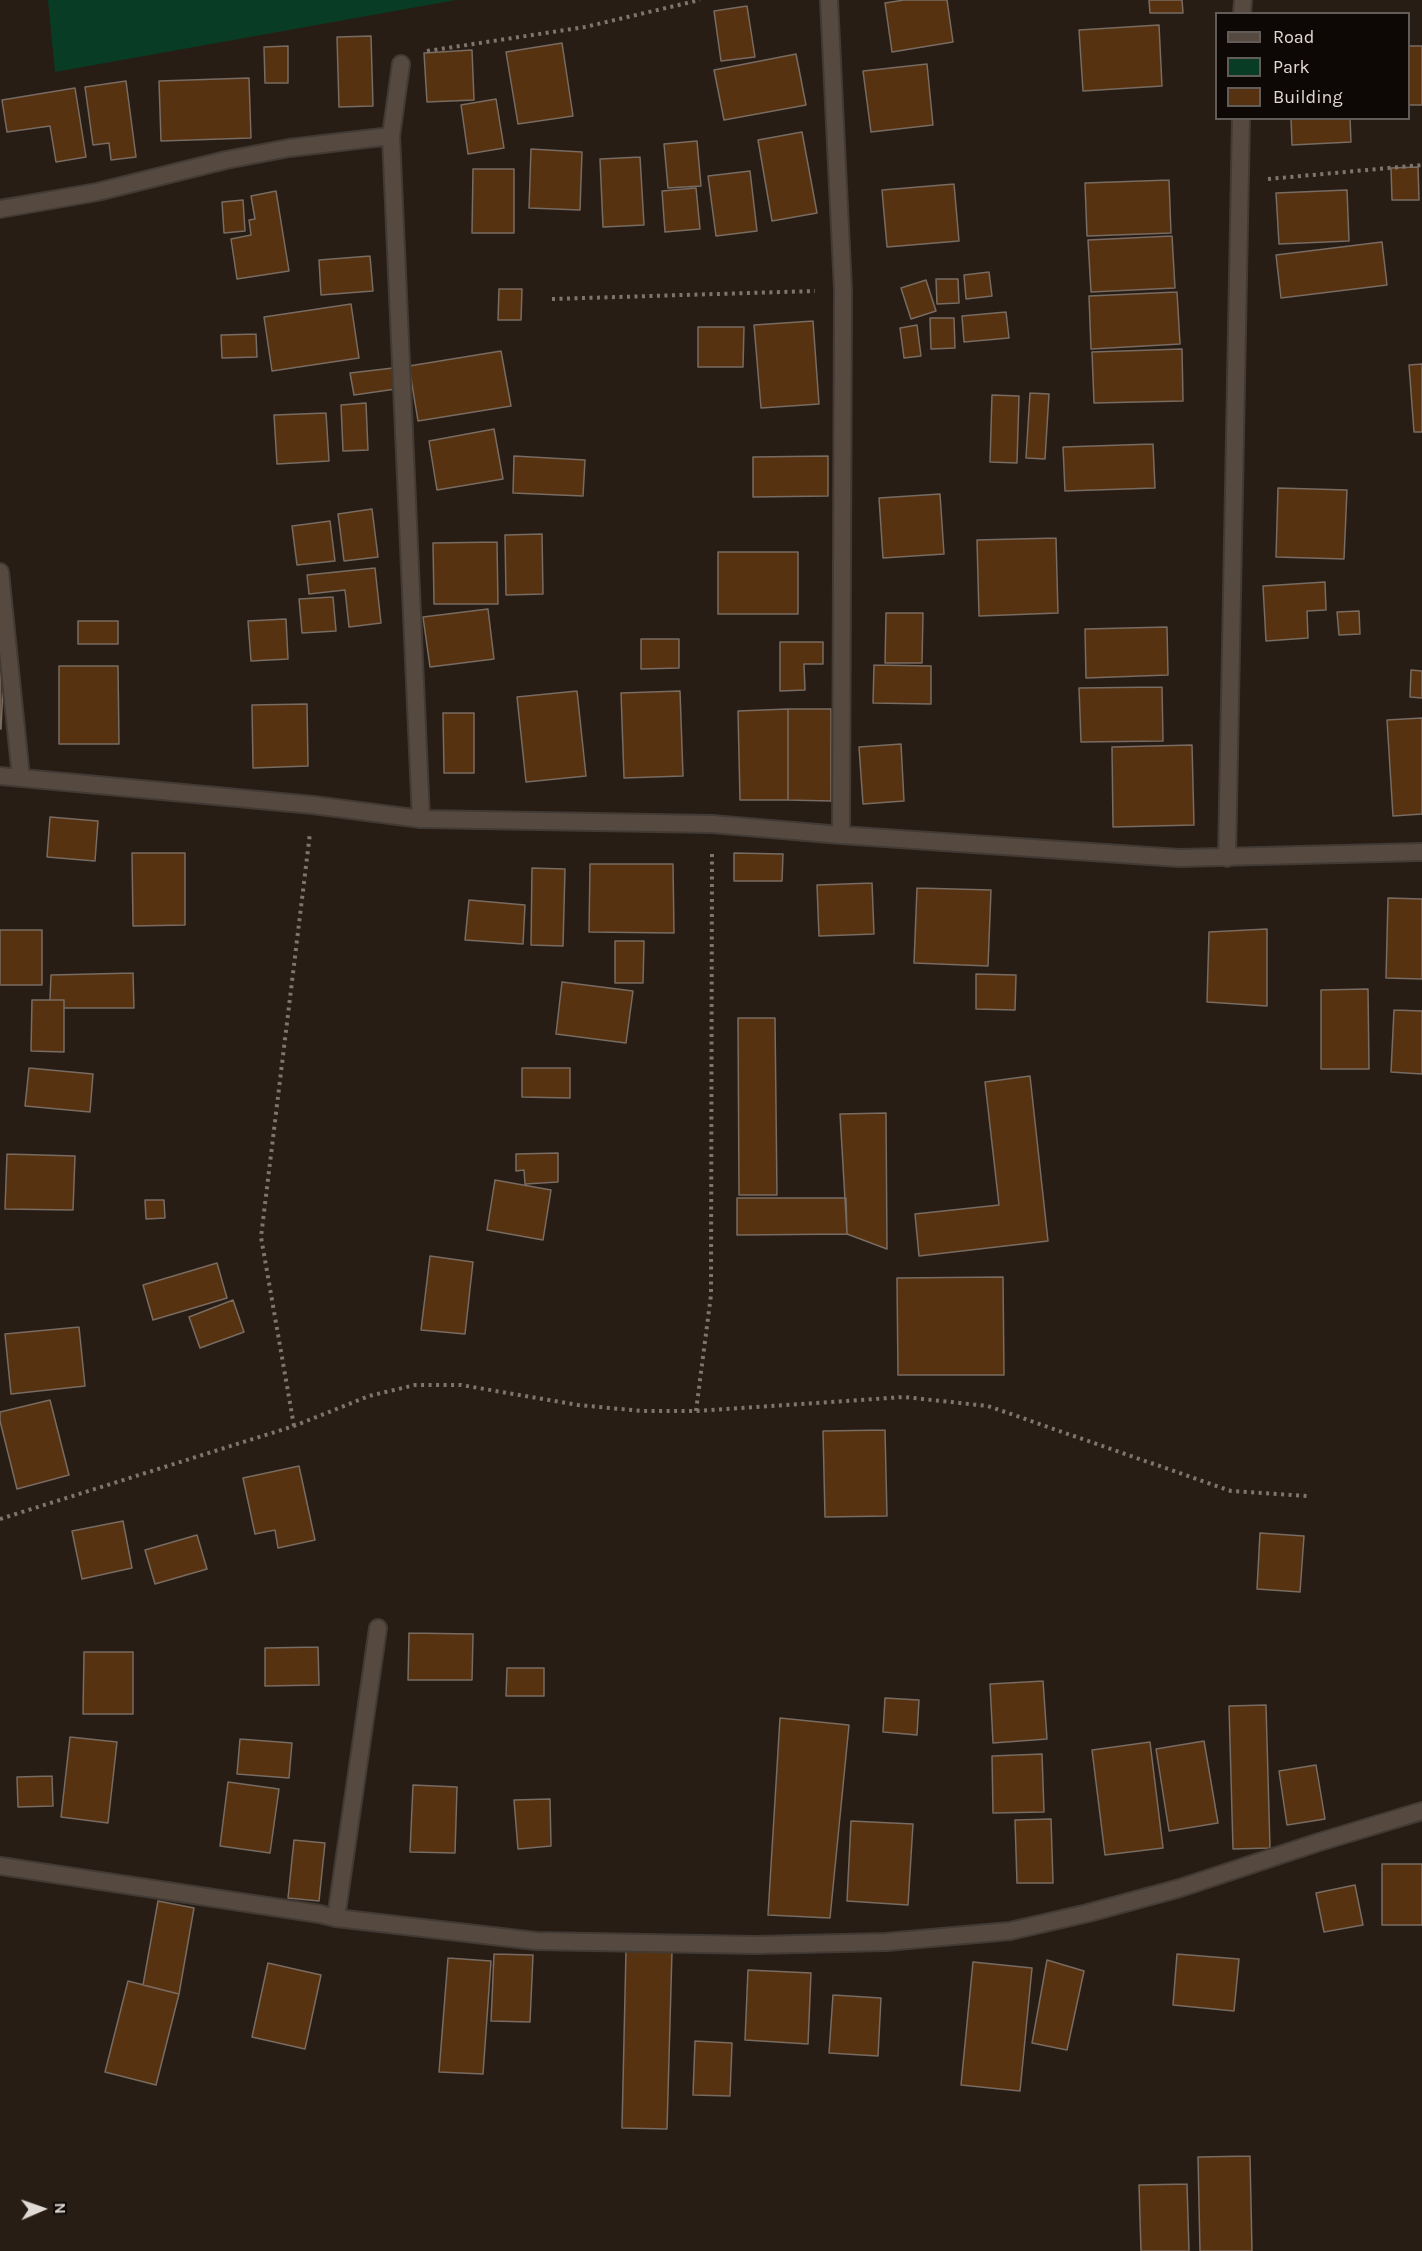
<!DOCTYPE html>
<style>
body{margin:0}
#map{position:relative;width:1422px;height:2251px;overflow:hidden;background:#281d15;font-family:Karla,sans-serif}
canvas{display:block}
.legend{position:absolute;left:1215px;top:12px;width:195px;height:108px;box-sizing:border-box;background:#0d0805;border:2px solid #625c58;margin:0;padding:8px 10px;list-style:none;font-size:18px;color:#e1dad4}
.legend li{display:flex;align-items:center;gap:12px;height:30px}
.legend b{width:30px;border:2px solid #625c58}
.north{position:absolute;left:12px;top:2179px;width:60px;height:60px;-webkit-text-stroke:4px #0d0805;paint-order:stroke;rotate:88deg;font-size:16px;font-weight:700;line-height:24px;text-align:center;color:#e1dad4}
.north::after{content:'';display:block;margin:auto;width:21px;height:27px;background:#e1dad4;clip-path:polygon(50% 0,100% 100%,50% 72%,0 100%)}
</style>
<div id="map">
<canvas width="1422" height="2251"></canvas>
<ul class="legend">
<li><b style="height:8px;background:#564a40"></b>Road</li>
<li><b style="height:16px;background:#093c24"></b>Park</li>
<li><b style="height:16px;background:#573211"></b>Building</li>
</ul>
<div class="north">N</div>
</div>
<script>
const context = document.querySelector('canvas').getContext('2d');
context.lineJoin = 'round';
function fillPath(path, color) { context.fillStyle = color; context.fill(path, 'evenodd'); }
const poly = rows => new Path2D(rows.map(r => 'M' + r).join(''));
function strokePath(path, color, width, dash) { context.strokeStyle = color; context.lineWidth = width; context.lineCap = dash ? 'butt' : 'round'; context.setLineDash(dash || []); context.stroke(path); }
const green = poly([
 [48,0,456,0,55,72]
]);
const building = poly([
 [904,0,947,0,953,42,892,52,885,3,904,0],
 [1149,0,1182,0,1183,13,1150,13,1149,0],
 [747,6,755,57,721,61,714,11,747,6],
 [1159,25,1162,86,1083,91,1079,30,1159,25],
 [371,36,373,106,339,107,337,37,371,36],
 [562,43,573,116,518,124,506,52,562,43],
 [288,46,288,83,265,83,264,47,288,46],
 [1408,46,1422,46,1422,105,1408,105,1408,46],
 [472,50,474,100,427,102,424,53,472,50],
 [796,54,806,105,724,120,714,70,796,54],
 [927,64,933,125,871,132,863,71,927,64],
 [249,78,251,138,161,141,159,81,249,78],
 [126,81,136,157,111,160,109,143,93,145,85,87,126,81],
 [75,88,86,157,56,162,50,126,7,132,2,100,75,88],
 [496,99,504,148,468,154,461,105,496,99],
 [1291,118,1350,118,1351,142,1292,145,1291,118],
 [802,132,817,213,772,221,758,140,802,132],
 [697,141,701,186,668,188,664,144,697,141],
 [531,149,582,152,580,210,529,208,531,149],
 [640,157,644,225,603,227,600,159,640,157],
 [1418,167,1419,200,1392,200,1391,168,1418,167],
 [473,169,514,169,514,233,472,233,473,169],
 [750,171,757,231,716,236,708,176,750,171],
 [1169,180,1171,233,1087,236,1085,183,1169,180],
 [954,184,959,241,887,247,882,190,954,184],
 [696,188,700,229,665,232,662,191,696,188],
 [1347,190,1349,241,1279,244,1276,193,1347,190],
 [276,191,289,271,237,279,231,239,251,235,249,220,255,219,251,196,276,191],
 [243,200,245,231,224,233,222,202,243,200],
 [1172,236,1175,288,1091,292,1088,240,1172,236],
 [1382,242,1387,285,1281,298,1276,255,1382,242],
 [370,256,373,291,321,295,319,260,370,256],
 [989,272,992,296,966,299,964,275,989,272],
 [936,279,958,279,959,303,937,304,936,279],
 [926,280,936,311,911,319,901,288,926,280],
 [499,289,522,289,521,320,498,320,499,289],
 [1177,292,1180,344,1091,349,1089,296,1177,292],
 [351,304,359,358,272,371,264,317,351,304],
 [1006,312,1009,338,964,342,962,316,1006,312],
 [930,318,954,318,955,348,931,349,930,318],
 [813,321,819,404,761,408,754,325,813,321],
 [917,325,921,356,904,358,900,328,917,325],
 [698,327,744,327,743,367,698,367,698,327],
 [256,334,257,357,222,358,221,335,256,334],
 [1182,349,1183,401,1094,403,1092,352,1182,349],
 [501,351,511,406,418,421,409,366,501,351],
 [1422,364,1422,432,1414,432,1409,365,1422,364],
 [393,368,396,389,354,395,350,373,393,368],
 [1030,393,1049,394,1045,459,1026,458,1030,393],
 [992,395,1019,396,1017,463,990,462,992,395],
 [366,403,368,450,343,451,341,405,366,403],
 [326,413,329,461,277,464,274,415,326,413],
 [494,429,503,479,437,490,429,441,494,429],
 [1153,444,1155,488,1065,491,1063,447,1153,444],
 [514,456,585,460,583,496,513,493,514,456],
 [828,456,828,496,753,497,753,457,828,456],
 [1278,488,1347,490,1344,559,1276,557,1278,488],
 [940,494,944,554,883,558,879,498,940,494],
 [372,509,378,557,344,561,338,514,372,509],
 [330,521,335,561,297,565,292,526,330,521],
 [542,534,543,594,506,595,505,535,542,534],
 [1056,538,1058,613,979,616,977,540,1056,538],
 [497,542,498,604,434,604,433,543,497,542],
 [718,552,798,552,798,614,718,614,718,552],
 [375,568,381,623,349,627,345,590,309,594,307,575,375,568],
 [1325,582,1326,610,1307,611,1308,638,1266,641,1263,586,1325,582],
 [333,597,336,631,302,633,299,599,333,597],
 [488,609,494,659,430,667,423,617,488,609],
 [1359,611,1360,634,1339,635,1337,612,1359,611],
 [886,613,923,613,922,663,885,663,886,613],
 [286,619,288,659,251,661,248,621,286,619],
 [78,621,118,621,118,644,78,644,78,621],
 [1167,627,1168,675,1086,678,1085,629,1167,627],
 [641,639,679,639,679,668,641,669,641,639],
 [780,642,823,642,823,664,804,664,805,690,780,691,780,642],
 [874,665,931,666,931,704,873,703,874,665],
 [0,666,4,666,1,729,0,729,0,666],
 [59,666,118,666,119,744,59,744,59,666],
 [1411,670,1422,671,1422,698,1410,697,1411,670],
 [1162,687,1163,741,1081,742,1079,688,1162,687],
 [577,691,586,776,526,782,517,697,577,691],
 [680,691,683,776,624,778,621,693,680,691],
 [307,704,308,766,253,768,252,705,307,704],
 [788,709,788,800,740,800,738,711,788,709],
 [788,709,831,709,831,801,788,800,788,709],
 [443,713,474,713,474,773,444,773,443,713],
 [1422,718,1422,814,1393,816,1387,720,1422,718],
 [901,744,904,801,863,804,859,747,901,744],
 [1192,745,1194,825,1113,827,1112,747,1192,745],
 [50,817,98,821,95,861,47,857,50,817],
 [132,853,185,853,185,925,133,926,132,853],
 [734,853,783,854,782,881,734,881,734,853],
 [590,864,673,864,674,933,589,932,590,864],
 [532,868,565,869,563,946,531,945,532,868],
 [872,883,874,934,819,936,817,885,872,883],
 [917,888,991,890,988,966,914,963,917,888],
 [1388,898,1422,899,1422,979,1386,978,1388,898],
 [469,900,525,905,523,944,465,940,469,900],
 [1267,929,1267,1006,1207,1002,1209,932,1267,929],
 [0,930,42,930,42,985,0,985,0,930],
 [615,941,644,941,643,983,615,983,615,941],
 [133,973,134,1008,64,1008,64,1000,50,1000,51,975,133,973],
 [976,974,1016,975,1015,1010,976,1009,976,974],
 [562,982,633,991,626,1043,556,1034,562,982],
 [1368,989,1369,1069,1321,1069,1321,990,1368,989],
 [32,1000,64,1000,64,1052,31,1051,32,1000],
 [1394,1010,1422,1011,1422,1074,1391,1072,1394,1010],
 [738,1018,775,1018,777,1195,739,1195,738,1018],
 [29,1068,93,1074,90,1112,25,1106,29,1068],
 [522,1068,570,1068,570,1098,522,1097,522,1068],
 [1030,1076,1048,1241,919,1256,915,1214,999,1205,985,1082,1030,1076],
 [886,1113,887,1249,847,1234,840,1114,886,1113],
 [558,1153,558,1182,525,1184,524,1170,516,1171,516,1154,558,1153],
 [7,1154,75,1156,73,1210,5,1209,7,1154],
 [495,1180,551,1190,543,1240,487,1230,495,1180],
 [737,1198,846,1198,847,1234,737,1235,737,1198],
 [145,1200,164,1200,165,1218,146,1219,145,1200],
 [430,1256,473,1262,465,1334,421,1330,430,1256],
 [217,1263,227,1298,153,1320,143,1285,217,1263],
 [1003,1277,1004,1375,898,1375,897,1278,1003,1277],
 [233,1300,244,1332,200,1348,189,1317,233,1300],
 [79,1327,85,1386,11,1394,5,1334,79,1327],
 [50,1400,69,1475,17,1489,0,1421,0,1412,50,1400],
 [885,1430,887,1516,825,1517,823,1431,885,1430],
 [299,1466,315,1540,278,1548,275,1530,255,1534,243,1478,299,1466],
 [123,1521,132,1568,82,1579,72,1531,123,1521],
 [1260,1533,1304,1536,1300,1592,1257,1589,1260,1533],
 [197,1535,207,1569,155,1584,145,1550,197,1535],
 [409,1633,473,1634,472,1680,408,1680,409,1633],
 [318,1647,319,1685,265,1686,265,1648,318,1647],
 [84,1652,133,1652,133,1714,83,1714,84,1652],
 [507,1668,544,1668,544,1696,506,1696,507,1668],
 [1043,1681,1047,1739,993,1743,990,1684,1043,1681],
 [885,1698,919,1700,917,1735,883,1732,885,1698],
 [1266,1705,1270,1848,1233,1849,1229,1706,1266,1705],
 [780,1718,849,1725,830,1918,768,1915,780,1718],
 [70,1737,117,1742,108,1823,61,1817,70,1737],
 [240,1739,292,1743,289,1778,237,1774,240,1739],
 [1204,1741,1218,1823,1169,1831,1156,1749,1204,1741],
 [1150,1742,1163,1848,1105,1855,1092,1750,1150,1742],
 [1042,1754,1044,1812,993,1813,992,1756,1042,1754],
 [1316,1765,1325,1819,1287,1825,1279,1771,1316,1765],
 [52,1776,53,1806,18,1807,17,1777,52,1776],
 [228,1782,279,1789,270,1853,220,1846,228,1782],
 [413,1785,457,1787,455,1853,410,1852,413,1785],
 [550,1799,551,1846,518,1849,514,1800,550,1799],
 [1051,1819,1053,1883,1017,1883,1015,1820,1051,1819],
 [851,1821,913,1824,908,1905,847,1901,851,1821],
 [294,1840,325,1843,319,1901,288,1898,294,1840],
 [1382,1864,1422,1864,1422,1925,1382,1925,1382,1864],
 [1355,1885,1363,1925,1324,1932,1316,1893,1355,1885],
 [158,1901,194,1908,179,1994,143,1985,158,1901],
 [626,1950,672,1951,667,2129,622,2128,626,1950],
 [494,1954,533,1955,530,2022,491,2021,494,1954],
 [1177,1954,1239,1959,1234,2011,1173,2005,1177,1954],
 [448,1958,491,1961,483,2074,439,2072,448,1958],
 [1047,1960,1084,1971,1067,2050,1032,2043,1047,1960],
 [973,1962,1032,1968,1020,2091,961,2085,973,1962],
 [268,1963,321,1975,305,2049,252,2037,268,1963],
 [748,1970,811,1973,808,2044,745,2040,748,1970],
 [128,1981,179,1994,156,2085,105,2072,128,1981],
 [833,1995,881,1998,878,2056,829,2053,833,1995],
 [695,2041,732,2043,730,2096,693,2095,695,2041],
 [1250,2156,1252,2251,1200,2251,1198,2157,1250,2156],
 [1187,2184,1189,2251,1141,2251,1139,2185,1187,2184]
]);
const path = poly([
 [427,51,585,27,700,0],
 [1268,179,1422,165],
 [552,299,815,291],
 [696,1411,711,1295,712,851],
 [294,1426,261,1237,310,833],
 [0,1519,294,1426,369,1396,415,1385,461,1385,578,1405,642,1411,696,1411,904,1397,988,1406,1231,1491,1307,1496]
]);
const minor = poly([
 [829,0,843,290,841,835],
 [1242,14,1243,0],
 [401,64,391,136,421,819],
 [0,209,97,192,226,160,289,148,391,136],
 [0,572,21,778],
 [0,776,313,805,421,819,712,824,841,835,1179,858,1422,852],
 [1227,858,1241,118],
 [0,1866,320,1914,336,1918,536,1941,756,1945,886,1942,1010,1931,1088,1913,1180,1888,1316,1843,1422,1811],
 [336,1918,378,1628]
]);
fillPath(green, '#093c24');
fillPath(building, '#573211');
strokePath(building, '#786b61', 1.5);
strokePath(minor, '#423a34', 20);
strokePath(path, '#7f756e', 4, [3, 4.5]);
strokePath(minor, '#564a40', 16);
</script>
